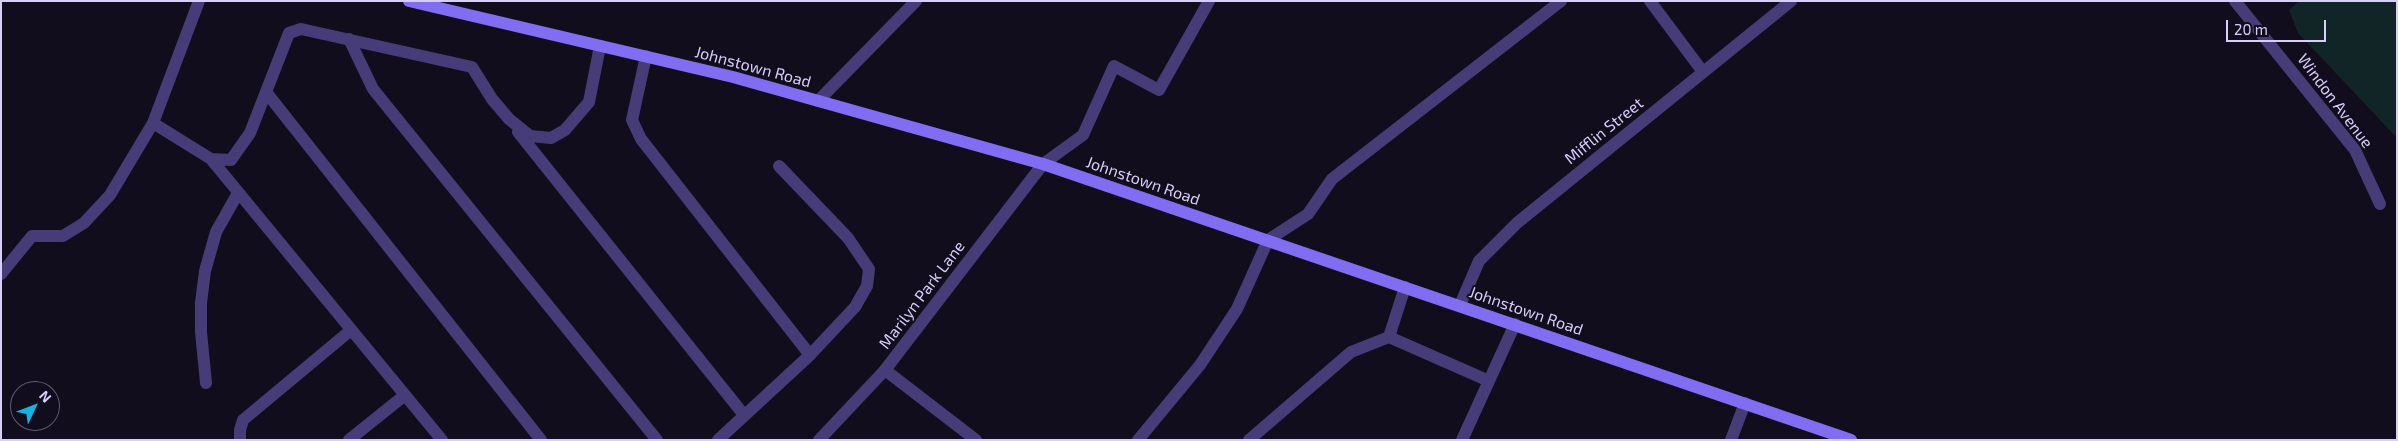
<!DOCTYPE html>
<style>
body{margin:0}
#map{position:relative;width:2398px;height:441px;overflow:hidden;background:#120d1d;font-family:"Exo 2",sans-serif}
canvas{display:block}
.frame{position:absolute;inset:0;border:2px solid #d8cefb;pointer-events:none}
.north{position:absolute;left:10px;top:381px;width:50px;height:50px;box-sizing:border-box;background:#120d1d;border:1px solid #615a76;border-radius:50%;rotate:47deg;font-size:14px;font-weight:700;line-height:20px;text-align:center;color:#d8cefb}
.north::after{content:'';display:block;margin:auto;width:18px;height:22px;background:#14b4e0;clip-path:polygon(50% 0,100% 100%,50% 72%,0 100%)}
.scale{position:absolute;left:2226px;top:20px;width:100px;height:22px;box-sizing:border-box;border:2px solid #d8cefb;border-top:0;padding-left:6px;font-size:15px;line-height:18px;white-space:nowrap;color:#d8cefb;-webkit-text-stroke:4px #120d1d;paint-order:stroke}
</style>
<div id="map">
<canvas width="2398" height="441"></canvas>
<div class="frame"></div>
<div class="north">N</div>
<div class="scale">20 m</div>
</div>
<script>
const context = document.querySelector('canvas').getContext('2d');
context.lineJoin = 'round';
function fillPath(path, color) { context.fillStyle = color; context.fill(path, 'evenodd'); }
const poly = rows => new Path2D(rows.map(r => 'M' + r).join(''));
function strokePath(path, color, width, dash) { context.strokeStyle = color; context.lineWidth = width; context.lineCap = dash ? 'butt' : 'round'; context.setLineDash(dash || []); context.stroke(path); }
function label(font, color, halo, rows, align = 'center') {
  context.font = font + ' "Exo 2",sans-serif'; context.lineWidth = 4; context.setLineDash([]); context.textBaseline = 'middle'; context.strokeStyle = halo; context.fillStyle = color; for (const [text, x, y, turn = 0] of rows) {
    context.save(); context.translate(x, y); context.rotate((+turn || 0) * Math.PI / 180); context.textAlign = isNaN(turn) ? turn : align; if (halo) context.strokeText(text, 0, 0); context.fillText(text, 0, 0); context.restore();
  }
}
const green = poly([
 [2299,1,2397,1,2397,138,2298,33,2289,10]
]);
const service = poly([
 [1650,1,1703,72],
 [349,39,373,89,657,440],
 [646,56,632,120,641,139,810,355,718,440],
 [266,92,541,440],
 [818,101,916,1],
 [153,123,211,159,442,440],
 [518,132,744,415],
 [211,159,231,160,250,133,289,33,301,29,472,67,492,99,509,119,530,136,551,138,565,130,589,102,600,46],
 [1043,164,1083,135,1114,66,1159,90,1209,1],
 [779,166,848,238,869,269,867,286,855,307,810,355],
 [1,274,32,236,63,236,84,223,110,195,153,123,199,1],
 [1389,337,1405,287],
 [885,370,976,440],
 [206,383,201,332,201,303,205,271,216,232,238,193],
 [240,440,240,430,243,420,351,330],
 [349,440,405,395],
 [1138,440,1200,365,1237,309,1268,240,1308,214,1332,179,1561,1],
 [1249,440,1351,352,1389,337,1489,381],
 [1462,440,1515,324],
 [1731,440,1745,403]
]);
const minor = poly([
 [2235,1,2355,150,2380,204],
 [1460,305,1479,261,1517,223,1791,1],
 [819,440,885,370,1043,164]
]);
const secondary = poly([
 [409,1,733,77,1043,164,1851,440]
]);
const streetNames = [
 ["Johnstown Road",753,67,15],
 ["Windon Avenue",2335,101,53],
 ["Mifflin Street",1604,131,-39],
 ["Johnstown Road",1143,181,19],
 ["Marilyn Park Lane",922,295,-53],
 ["Johnstown Road",1526,311,19]
];
fillPath(green, '#112426');
strokePath(service, '#463d78', 12);
strokePath(minor, '#463d78', 12);
strokePath(secondary, '#806df2', 12);
label('16px', '#d8cefb', '#120d1d', streetNames);
</script>
